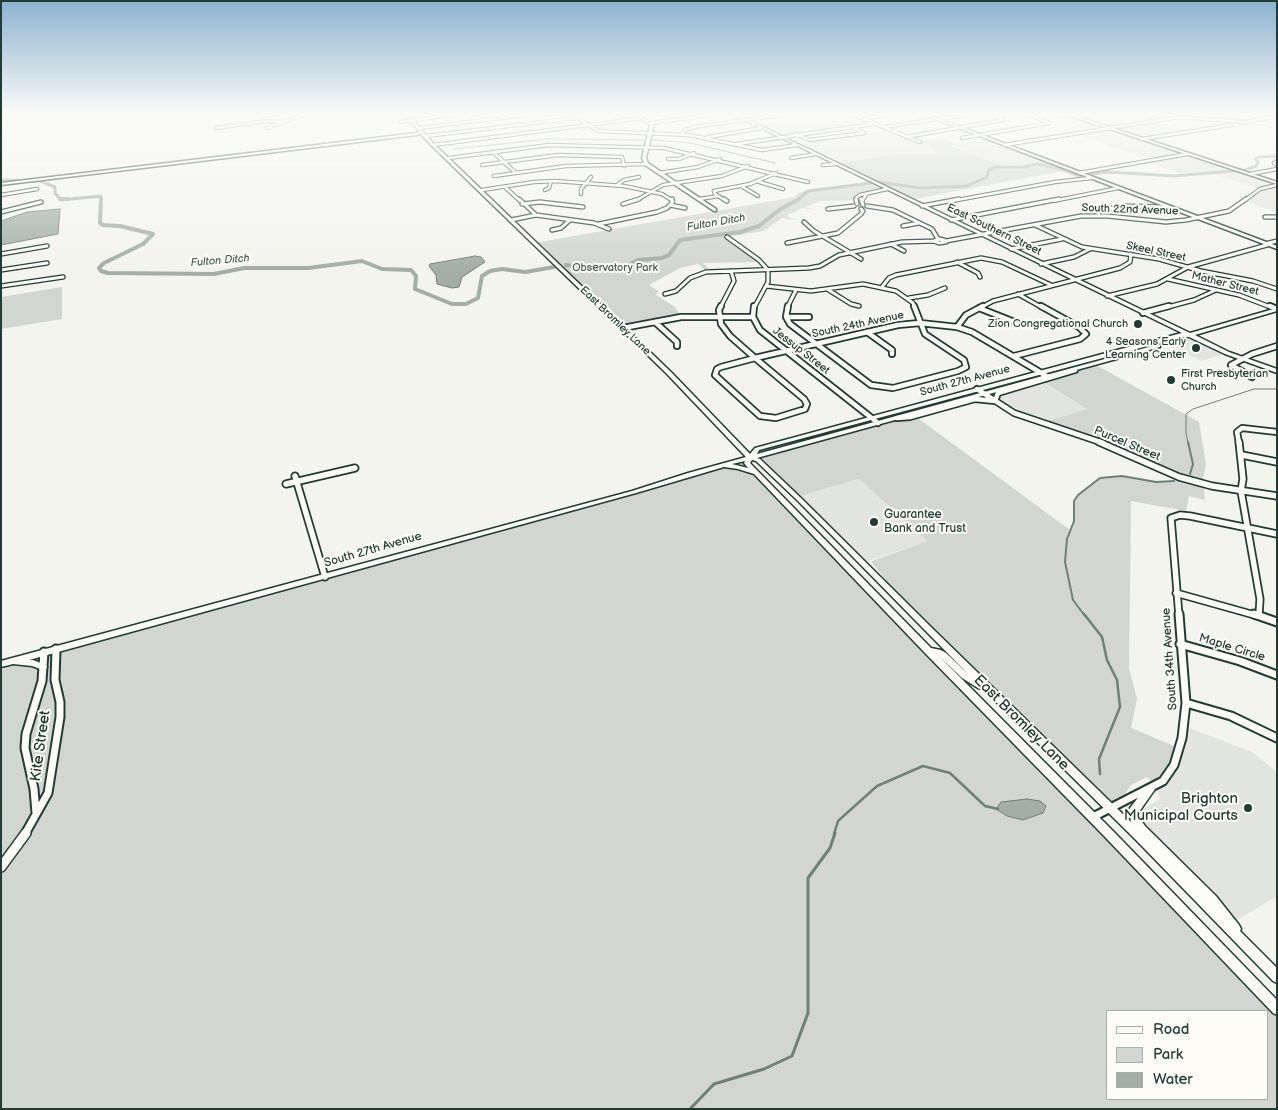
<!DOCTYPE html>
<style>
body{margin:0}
#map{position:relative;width:1278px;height:1110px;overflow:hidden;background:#f4f4ef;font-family:"Balsamiq Sans",sans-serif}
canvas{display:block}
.frame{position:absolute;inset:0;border:2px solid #1f3d34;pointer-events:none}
.legend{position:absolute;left:1106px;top:1010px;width:162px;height:90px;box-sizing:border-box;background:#fdfcf7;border:1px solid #a4b0a9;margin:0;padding:6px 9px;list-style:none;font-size:15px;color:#1f3d34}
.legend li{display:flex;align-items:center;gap:10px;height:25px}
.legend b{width:25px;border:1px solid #a4b0a9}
</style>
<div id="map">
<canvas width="1278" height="1110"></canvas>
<div class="frame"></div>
<ul class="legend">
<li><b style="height:6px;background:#fdfcf7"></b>Road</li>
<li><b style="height:14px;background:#d1d6d1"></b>Park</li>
<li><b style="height:14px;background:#a3aea7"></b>Water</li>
</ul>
</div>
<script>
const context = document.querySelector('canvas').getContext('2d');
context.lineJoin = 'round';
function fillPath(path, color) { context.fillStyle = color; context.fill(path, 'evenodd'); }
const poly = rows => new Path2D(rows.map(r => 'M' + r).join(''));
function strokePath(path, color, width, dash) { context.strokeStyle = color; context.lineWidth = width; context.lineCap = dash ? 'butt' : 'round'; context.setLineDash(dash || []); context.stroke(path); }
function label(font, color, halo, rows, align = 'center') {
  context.font = font + ' "Balsamiq Sans",sans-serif'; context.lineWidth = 4; context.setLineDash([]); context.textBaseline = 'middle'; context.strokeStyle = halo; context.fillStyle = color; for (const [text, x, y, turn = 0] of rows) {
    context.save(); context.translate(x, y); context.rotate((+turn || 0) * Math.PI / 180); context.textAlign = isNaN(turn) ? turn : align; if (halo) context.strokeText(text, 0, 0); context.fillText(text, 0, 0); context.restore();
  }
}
const built = poly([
 [842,115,854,115,873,124,779,137,754,124,816,116,822,118],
 [1046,115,1136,115,1187,132,1143,139,1277,183,1277,212,1244,201,1259,189,1205,171,1181,174,1145,161,1153,160,1058,129,1076,125],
 [889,130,928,144,938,154,897,154,835,164,794,144],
 [989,139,1046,161,1017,166,999,165,951,145],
 [1190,335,1228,353,1201,361,1167,343,1187,338],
 [1042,381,1087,409,1041,423,1014,413,996,399,995,396],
 [859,479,929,541,862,563,796,497],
 [1184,726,1252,752,1277,772,1277,896,1227,926,1110,808,1119,803,1142,810,1160,799,1156,786,1163,781]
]);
const green = poly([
 [941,138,957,144,952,146,999,165,1017,166,1046,161,1069,170,909,200,887,189,862,194,855,200,820,201,805,207,816,210,802,208,786,216,796,220,782,218,764,231,727,237,762,262,703,263,709,269,705,270,698,264,680,268,649,285,659,291,656,295,675,307,681,317,623,328,534,243,795,197,797,194,803,191,871,182,835,164,897,154,937,154,928,144,917,141],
 [62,287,62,319,1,329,1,297],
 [1094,364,1199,422,1206,464,1203,479,1205,500,1189,496,1186,511,1131,501,1129,669,1137,699,1131,728,1179,748,1174,765,1156,786,1147,777,1131,785,1119,803,1110,808,899,600,890,585,872,563,872,561,928,541,859,479,796,497,758,460,750,458,747,465,1277,1009,1277,1109,1,1109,1,664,436,547,736,461,897,418,915,416,1070,530,1074,521,1074,501,1078,495,1100,478,1122,476,1156,482,1174,481,1181,478,1116,448,1041,423,1087,409,1042,381],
 [1107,1011,1267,1011,1267,1099,1107,1099]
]);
const water = poly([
 [60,209,58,234,1,245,1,221,27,212,60,209],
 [475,256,481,257,485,262,462,277,459,287,452,288,437,284,436,275,429,266,430,264,475,256],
 [1027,799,1040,801,1046,806,1043,813,1023,820,1007,816,996,809,1001,802,1027,799]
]);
const streamFar3 = poly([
 [653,140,690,143,775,163],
 [454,149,548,139,644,140],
 [1188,443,1186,433,1186,414,1193,409,1254,389,1277,389]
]);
const streamFar2 = poly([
 [1188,442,1193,464,1190,474],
 [1085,616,1073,600,1065,562,1067,539,1074,521,1074,501,1078,495,1100,478,1122,476,1156,482,1174,481]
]);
const streamFar1 = poly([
 [1084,614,1102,637,1107,660,1117,680,1120,707,1099,759,1100,774],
 [834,834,838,821,877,786,923,766,950,773,985,806,998,809]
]);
const stream = poly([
 [690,1109,714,1084,764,1069,792,1056,808,1013,808,878,830,848,835,833]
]);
const canalFar1 = poly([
 [1,180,40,181,55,187,55,193,61,200,101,196,101,201],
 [878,182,920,188,967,186,987,177,989,170,996,167,1025,167,1037,164,1058,168,1079,176,1108,172,1174,176,1245,170,1256,166,1258,162,1255,159,1259,157,1277,156],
 [796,201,808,191,871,183]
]);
const canal = poly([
 [60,199,68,199],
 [101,199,100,223,103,225,120,226,153,234,143,244,104,263,99,268,101,271,108,273,214,274,244,268,308,268,362,261,382,269,411,270,416,276,415,289,452,304,466,304,478,298,482,276,490,271,502,269,525,272,554,267],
 [566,265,609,270,622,269,638,260,662,258,669,255,680,240,740,232,759,226,779,210,799,199]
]);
const streetFar5 = poly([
 [572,115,599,131,689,135,762,150,797,145],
 [854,115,920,142],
 [863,119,885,115],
 [400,122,451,115],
 [651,123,711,115],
 [1240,123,1277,116],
 [883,127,965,115],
 [216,128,266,121,281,122],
 [267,128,303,115],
 [419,128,525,115],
 [681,134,685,130,694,127,781,115],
 [796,134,809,140,864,133,852,127],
 [426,136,576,118],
 [708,137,762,128],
 [906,137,1003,120,996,115],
 [962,138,1049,123,1031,115],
 [1142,139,1231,125],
 [737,144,873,124],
 [433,145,642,118],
 [1004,145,1179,117,1243,122],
 [493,152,516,173],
 [449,158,549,145,664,148,808,182],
 [791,158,816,154],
 [668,159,679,159,694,153],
 [1277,161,1274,163,1277,165],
 [482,165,558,155,622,157,624,166],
 [823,165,835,164],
 [659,173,698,167,720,159],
 [1079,173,1187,154],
 [1250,174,1277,169],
 [494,176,566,166,646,164],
 [756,181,783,189],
 [617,185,624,180,639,177],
 [741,186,758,196],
 [505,187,520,201],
 [482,190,534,182,555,181,624,186,662,194,673,201],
 [545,190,549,188,551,181],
 [581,194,581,189,591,177],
 [1,195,37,189],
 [699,199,719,196],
 [635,201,663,185,722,176,748,166],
 [726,201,715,194,714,191,750,184,776,173],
 [856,201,856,198,860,195,887,189],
 [862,201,866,195],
 [952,201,1055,182,1091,178],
 [1053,201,1118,188],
 [1244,201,1260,189,1277,185]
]);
const streetFar4 = poly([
 [519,199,536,215,594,223,609,229],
 [724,199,727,201],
 [856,199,857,204],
 [861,199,863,205],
 [522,204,540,202,583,207],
 [623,204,639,199],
 [670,205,685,208],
 [867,206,893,210,932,229,938,239],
 [922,206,959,199],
 [828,209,854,206],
 [1,212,41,202],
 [1099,216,1098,211,1123,206,1166,207],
 [1265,217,1277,217],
 [511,220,536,215],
 [951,220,1059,199],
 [804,222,814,231,861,259],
 [599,224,657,212,667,208,672,203,672,199],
 [1035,225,1082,247,1159,259,1201,271,1253,281,1277,289],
 [903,226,919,223],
 [552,230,561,228,570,220],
 [727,237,759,260,768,270,768,282,754,308],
 [939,239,944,240,946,242,939,243,934,241,939,239],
 [946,241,1081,216,1107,216,1166,222,1186,220,1229,211,1246,199],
 [787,243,838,233,861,214,863,211,861,209],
 [891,244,904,251],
 [1265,244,1277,241],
 [1011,249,1062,239],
 [1,254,47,246],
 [957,262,978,273,980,277],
 [1041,264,1074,257,1090,249],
 [1,270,47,263],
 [1168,279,1239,295,1273,308],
 [1,286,63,277],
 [766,286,811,291,863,284,896,291,913,303,915,308],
 [882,287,889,278,896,275,981,258,1002,262,1051,285],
 [827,289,851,304,859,306],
 [665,294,676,291,690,278,706,272,809,268,820,266,839,255,902,242,934,241],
 [1018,294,1043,308],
 [1107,296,1157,284,1188,267,1267,245],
 [909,298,928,295,945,288],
 [720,308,734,281,731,271],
 [787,308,796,290],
 [980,308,993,301,1120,268,1130,262,1131,254],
 [1164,308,1194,300,1216,290]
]);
const streetFar3 = poly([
 [721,306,719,310,721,324,730,336,755,358,898,325,920,323,957,327,972,332,1048,377],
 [754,306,753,317,760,330,878,423],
 [788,306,786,317,790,324,871,385,893,388,958,371,966,367,964,360,925,334,914,306],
 [1270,306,1277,309],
 [979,308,1017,323],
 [1143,313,1169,306],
 [786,317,809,317],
 [655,322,677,342,677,346],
 [957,327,966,315,983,306],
 [623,328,681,317,753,317],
 [867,332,892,350,892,354],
 [1014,356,1080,339,1086,334,1079,327,1041,306],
 [755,358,804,399,807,404,805,409,776,418,760,416,715,375,717,369,721,367,755,358],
 [1252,377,1231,365,1252,354,1277,346],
 [977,389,1014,413,1103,443],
 [897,418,910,417,975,399,995,401,998,393,1075,370],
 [1239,443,1237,432,1242,428,1277,432]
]);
const streetFar2 = poly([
 [1099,442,1179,477,1212,486,1277,496],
 [1239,442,1243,479,1241,491,1260,599,1259,615],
 [1242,455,1277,462],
 [295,476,325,577],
 [286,484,355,468],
 [1176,593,1258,616],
 [1179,616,1171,518,1180,515,1190,516,1277,534]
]);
const streetFar1 = poly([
 [1254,614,1277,622],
 [1180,644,1240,661,1277,675],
 [1186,703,1231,716,1277,738],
 [36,813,34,789,25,748,26,734,42,681,44,652],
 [1093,817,1163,781,1174,765,1182,738,1186,703,1179,614],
 [25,834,48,793,60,717,60,702,55,680,56,649]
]);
const street = poly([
 [1,867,26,833]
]);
const secondary = poly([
 [405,115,408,115,434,144,671,372,750,454,755,448,1154,340,1182,333,734,115,738,115,1190,333,1277,308,1277,311,1195,335,1229,352,1277,369,1277,373,1225,354,1189,337,1181,337,759,450,757,454,1156,345,1160,345,1160,347,757,458,760,459,802,499,933,629,1131,822,1129,811,1130,808,1147,786,1150,785,1153,786,1155,789,1153,792,1139,812,1141,820,1145,826,1216,896,1239,925,1241,929,1240,931,1277,968,1277,983,1273,981,1136,840,983,689,978,688,962,678,939,656,1114,832,1277,1000,1277,1015,1273,1013,1106,838,925,653,754,474,738,469,724,467,636,493,29,660,33,660,46,665,47,667,46,669,43,670,32,666,13,664,1,667,1,661,632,491,688,473,746,457,667,374,432,146,420,133,417,135,1,185,1,183,416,133,419,131,405,115],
 [752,460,756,461,798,501,968,674,946,653,941,650,931,648,750,463,752,460],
 [745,461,744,463,748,468,732,464,745,461],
 [636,115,640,115,654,125,646,158,648,163,716,209,716,211,714,211,645,165,642,158,650,125,636,115],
 [924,115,929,115,1277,246,1277,249,924,115],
 [1067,115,1073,115,1277,182,1277,184,1067,115]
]);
const markers = [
 [1138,324,5,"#1f3d34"],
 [1196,348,5,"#1f3d34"],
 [1171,380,5,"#1f3d34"],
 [874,522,5,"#1f3d34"],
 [1248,808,5,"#1f3d34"]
];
const farStreetnames = [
 ["South 22nd Avenue",1130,210,2],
 ["East Southern Street",994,230,26],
 ["Skeel Street",1156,252,12],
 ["Mather Street",1225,284,14],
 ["East Bromley Lane",615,321,44],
 ["South 24th Avenue",858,325,-12],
 ["Jessup Street",801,351,38],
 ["South 27th Avenue",965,381,-15]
];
const farWaternames = [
 ["Fulton Ditch",716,223,-10],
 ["Fulton Ditch",220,261,-5]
];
const farParknames = [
 ["Observatory Park",615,268]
];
const farPoinames = [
 ["Zion Congregational Church",1128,324],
 ["4 Seasons Early",1186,342],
 ["Learning Center",1186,355],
 ["First Presbyterian",1181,374,"left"],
 ["Church",1181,387,"left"]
];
const streetNames = [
 ["Purcel Street",1127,444,23],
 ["South 27th Avenue",373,550,-16],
 ["Maple Circle",1232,648,17],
 ["South 34th Avenue",1170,659,-94]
];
const poiNames = [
 ["Guarantee",884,515],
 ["Bank and Trust",884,529]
];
const nearStreetnames = [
 ["East Bromley Lane",1021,723,45],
 ["Kite Street",41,746,-82]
];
const nearPoinames = [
 ["Brighton",1238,799],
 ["Municipal Courts",1238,816]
];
fillPath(built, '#e2e5df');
fillPath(green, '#d1d6d1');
fillPath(water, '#a3aea7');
strokePath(water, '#6e8179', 1);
strokePath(streamFar3, '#6e8179', 1);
strokePath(streamFar2, '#6e8179', 2);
strokePath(streamFar1, '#6e8179', 2.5);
strokePath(stream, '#6e8179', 3);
strokePath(canalFar1, '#a3aea7', 3);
strokePath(canal, '#a3aea7', 4);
strokePath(streetFar5, '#1f3d34', 4.5);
strokePath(streetFar4, '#1f3d34', 5.5);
strokePath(streetFar3, '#1f3d34', 8);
strokePath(streetFar2, '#1f3d34', 9);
strokePath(streetFar1, '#1f3d34', 11);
strokePath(street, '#1f3d34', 12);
strokePath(secondary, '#1f3d34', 3);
strokePath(streetFar5, '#fdfcf7', 2.5);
strokePath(streetFar4, '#fdfcf7', 3);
strokePath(streetFar3, '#fdfcf7', 4.5);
strokePath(streetFar2, '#fdfcf7', 5.5);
strokePath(streetFar1, '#fdfcf7', 7);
strokePath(street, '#fdfcf7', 9);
fillPath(secondary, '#fdfcf7');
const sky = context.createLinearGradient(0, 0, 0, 271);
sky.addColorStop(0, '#8cb2ce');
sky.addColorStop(0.42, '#fafaf8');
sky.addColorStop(1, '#fafaf800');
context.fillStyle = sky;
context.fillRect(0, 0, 1278, 271);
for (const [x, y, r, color] of markers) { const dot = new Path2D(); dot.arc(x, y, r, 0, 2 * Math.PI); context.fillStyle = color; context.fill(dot); strokePath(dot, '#fdfcf7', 2); }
label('11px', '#1f3d34', '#fdfcf7', farStreetnames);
label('italic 11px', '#475f56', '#fdfcf7', farWaternames);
label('11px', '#435c53', '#fdfcf7', farParknames);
label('11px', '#1f3d34', '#fdfcf7', farPoinames, 'right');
label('12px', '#1f3d34', '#fdfcf7', streetNames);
label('12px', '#1f3d34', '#fdfcf7', poiNames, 'left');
label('15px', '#1f3d34', '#fdfcf7', nearStreetnames);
label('15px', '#1f3d34', '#fdfcf7', nearPoinames, 'right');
</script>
